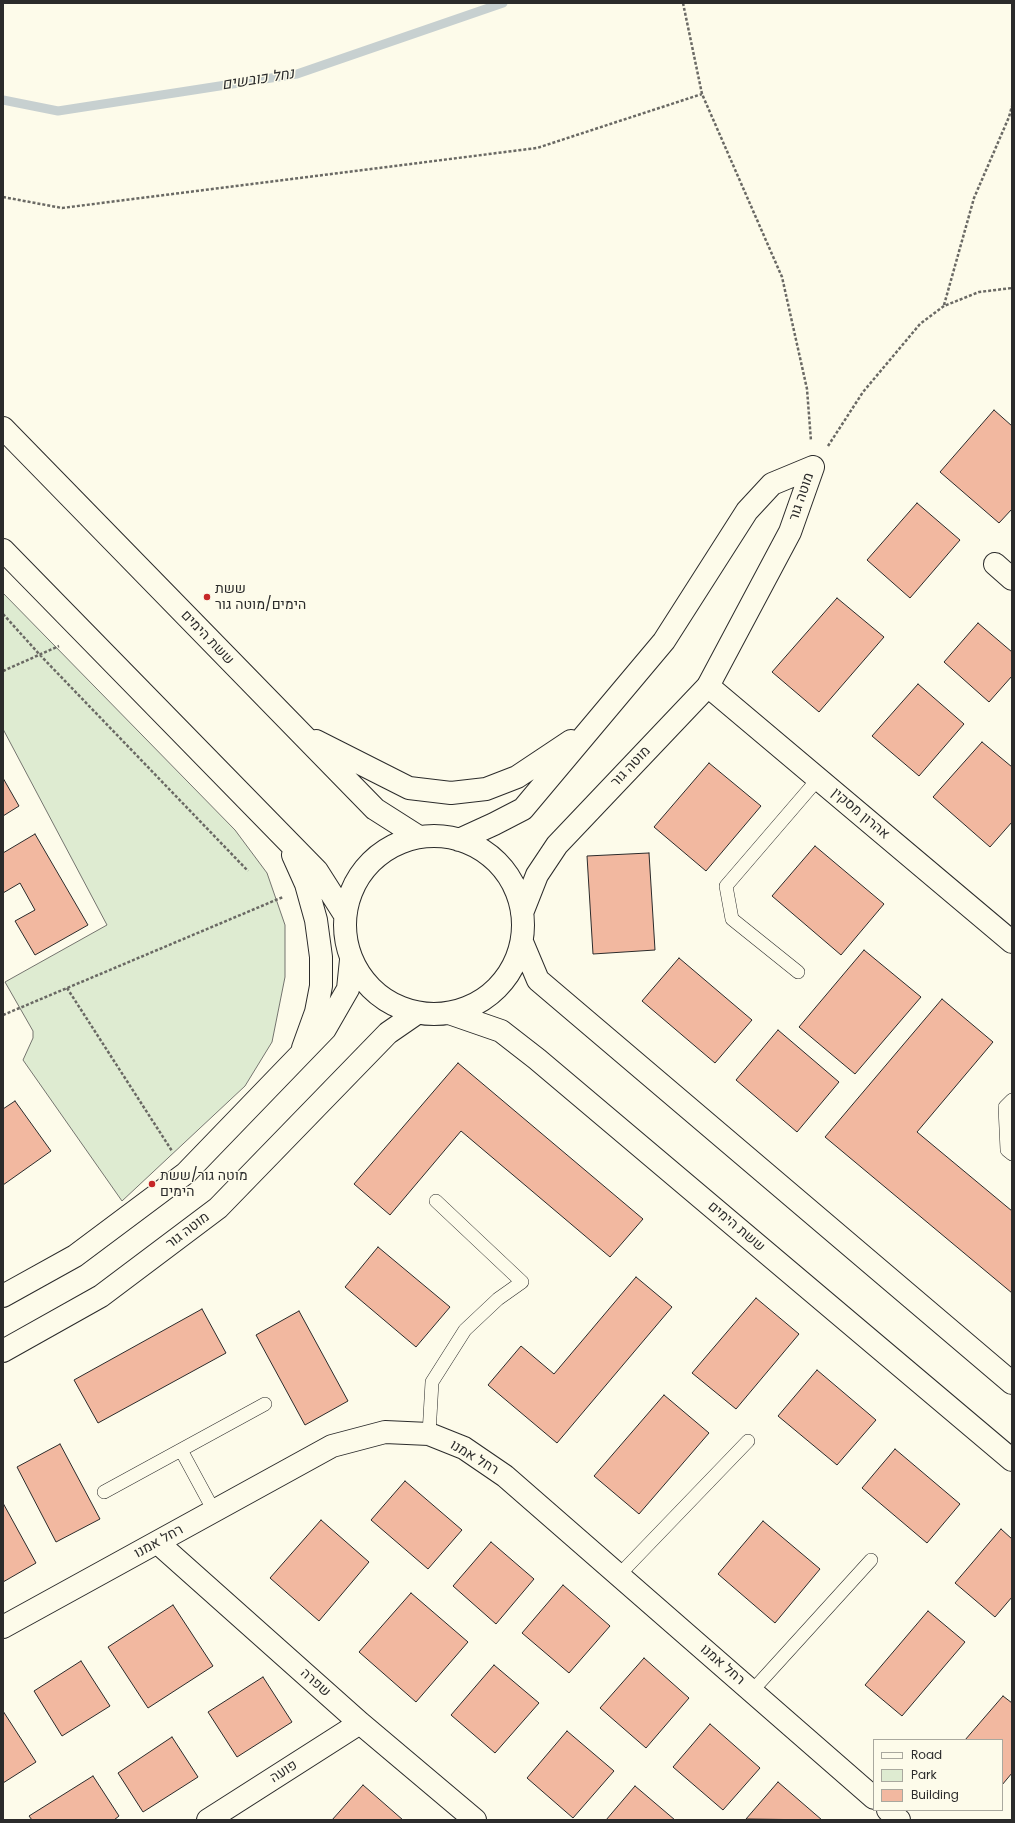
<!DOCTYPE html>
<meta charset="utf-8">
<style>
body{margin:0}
#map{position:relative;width:1015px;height:1823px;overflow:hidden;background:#fdfbea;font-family:Poppins,sans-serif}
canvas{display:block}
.frame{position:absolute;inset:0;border:4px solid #2b2b2b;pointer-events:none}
.legend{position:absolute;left:873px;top:1739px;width:130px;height:72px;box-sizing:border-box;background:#fdfbea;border:1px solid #a9a89e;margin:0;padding:5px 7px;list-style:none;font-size:12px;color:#2b2b2b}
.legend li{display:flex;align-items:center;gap:8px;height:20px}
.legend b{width:20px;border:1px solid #a9a89e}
</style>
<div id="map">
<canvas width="1015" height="1823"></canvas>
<div class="frame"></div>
<ul class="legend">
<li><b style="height:5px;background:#fdfbea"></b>Road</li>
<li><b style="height:11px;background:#deebd1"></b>Park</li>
<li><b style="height:11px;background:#f2b8a0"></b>Building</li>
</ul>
</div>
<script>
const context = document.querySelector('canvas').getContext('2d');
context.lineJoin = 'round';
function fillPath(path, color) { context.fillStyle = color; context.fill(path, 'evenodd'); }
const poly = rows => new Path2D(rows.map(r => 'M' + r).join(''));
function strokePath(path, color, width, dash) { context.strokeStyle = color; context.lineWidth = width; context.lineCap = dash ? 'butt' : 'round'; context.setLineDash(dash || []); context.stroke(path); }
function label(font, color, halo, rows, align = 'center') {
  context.font = font + ' Poppins,Heebo,sans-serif'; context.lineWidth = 3; context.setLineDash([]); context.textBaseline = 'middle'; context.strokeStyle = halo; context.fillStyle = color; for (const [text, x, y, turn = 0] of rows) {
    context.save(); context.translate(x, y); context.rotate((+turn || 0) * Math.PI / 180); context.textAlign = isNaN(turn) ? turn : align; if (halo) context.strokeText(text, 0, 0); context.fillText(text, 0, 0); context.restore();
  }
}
const green = poly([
 [3,593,235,830,267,873,285,925,285,977,272,1042,245,1086,122,1201,23,1060,33,1038,33,1031,5,982,107,925,3,729,3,593]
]);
const stream = poly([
 [3,100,58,111,297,74,503,3]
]);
const building = poly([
 [994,410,1012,426,1012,509,999,523,940,472,994,410],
 [917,503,960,540,910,598,867,560,917,503],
 [837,598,884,637,819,712,772,672,837,598],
 [978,623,1012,652,1012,676,989,702,944,662,978,623],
 [918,684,964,724,919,776,872,736,918,684],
 [982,742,1012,767,1012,822,990,847,933,797,982,742],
 [709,763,761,806,706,871,654,827,709,763],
 [3,778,19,806,3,816,3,778],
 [35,834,88,925,35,955,15,921,35,910,20,883,3,893,3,853,35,834],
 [815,846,884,904,841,955,772,896,815,846],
 [649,853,655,950,593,954,587,856,649,853],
 [864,950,921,997,855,1074,799,1027,864,950],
 [679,958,752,1020,715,1063,642,1001,679,958],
 [942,999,993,1042,917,1132,1012,1211,1012,1293,825,1137,942,999],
 [778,1030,839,1082,797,1132,736,1080,778,1030],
 [458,1063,643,1219,610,1257,461,1131,390,1215,354,1184,458,1063],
 [15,1101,51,1151,3,1185,3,1109,15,1101],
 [378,1247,450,1307,416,1347,345,1287,378,1247],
 [636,1277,672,1307,557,1443,488,1385,521,1346,554,1374,636,1277],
 [756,1298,799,1334,736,1409,692,1373,756,1298],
 [202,1309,226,1353,98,1423,74,1380,202,1309],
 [299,1311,348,1401,305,1425,256,1335,299,1311],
 [817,1370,876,1420,837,1465,778,1416,817,1370],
 [664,1395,709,1433,639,1514,594,1476,664,1395],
 [60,1444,100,1519,56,1542,17,1467,60,1444],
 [895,1449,960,1504,927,1543,862,1488,895,1449],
 [405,1481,462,1530,428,1569,371,1520,405,1481],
 [3,1503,36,1563,3,1582,3,1503],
 [321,1520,369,1562,319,1621,270,1578,321,1520],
 [763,1521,820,1569,775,1623,718,1574,763,1521],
 [1001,1529,1012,1539,1012,1597,995,1617,955,1583,1001,1529],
 [491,1542,534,1579,496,1624,453,1586,491,1542],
 [563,1585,610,1626,569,1673,522,1633,563,1585],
 [411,1593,468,1642,416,1702,359,1652,411,1593],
 [173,1605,213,1666,148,1708,108,1647,173,1605],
 [928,1611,965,1642,902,1716,865,1685,928,1611],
 [644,1658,689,1698,646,1748,600,1708,644,1658],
 [81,1661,110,1706,62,1736,34,1691,81,1661],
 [494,1665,539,1703,495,1753,451,1715,494,1665],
 [263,1677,292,1722,237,1757,208,1712,263,1677],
 [1003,1696,1012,1703,1012,1773,1002,1785,1002,1740,965,1740,1003,1696],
 [3,1711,36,1762,3,1783,3,1711],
 [710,1724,760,1768,723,1810,673,1767,710,1724],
 [567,1731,614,1771,573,1818,527,1778,567,1731],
 [172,1737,198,1777,143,1812,118,1773,172,1737],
 [93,1776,119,1816,114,1820,32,1820,29,1816,93,1776],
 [778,1782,822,1820,746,1819,778,1782],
 [363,1785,403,1820,332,1820,363,1785],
 [635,1786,675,1820,606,1820,635,1786]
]);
const path = poly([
 [683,3,702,94,782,277,807,389,811,441],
 [3,197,62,208,537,148,702,94],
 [944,305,974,198,1009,117,1012,106],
 [828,446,863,392,920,324,944,306,979,292,1012,288],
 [3,614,40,655,248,871],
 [3,671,59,646],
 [67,988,172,1151],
 [3,1015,283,897]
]);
const lane = poly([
 [798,972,732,919,726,886,818,779],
 [1012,1100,1005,1107,1007,1150,1012,1154],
 [429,1434,432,1382,465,1330,498,1299,522,1282,436,1201],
 [181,1450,214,1511],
 [104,1492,265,1404],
 [619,1575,748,1441],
 [752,1691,871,1560]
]);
const street = poly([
 [995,564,1012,579],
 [708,686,1012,942],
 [158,1543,360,1723,475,1820],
 [3,1627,332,1446,385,1432,429,1434,464,1448,505,1476,874,1798],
 [888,1810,899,1820],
 [208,1820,360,1723]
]);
const secondary = poly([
 [3,428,375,809,419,837],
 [3,550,317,871,345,915],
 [316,741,409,788,451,793,486,789,517,777,571,741],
 '345 925a89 89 0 1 1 178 0a89 89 0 1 1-178 0Z',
 [459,840,494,824,523,809,664,641,747,511,772,484,813,467],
 [293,855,306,884,316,920,321,957,321,986,316,1012,303,1048],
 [522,913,537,875,557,845,708,686,790,532,813,467],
 [522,942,538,980,1012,1383],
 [449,1013,501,1031,537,1059,1012,1460],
 [3,1296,75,1256,186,1173,325,1029,348,989,351,960],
 [3,1351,101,1296,218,1208,388,1033,417,1013]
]);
const markers = [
 [207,597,4,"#c62828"],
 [152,1184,4,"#c62828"]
];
const streetNames = [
 ["מוטה גור",802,497,-71],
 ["ששת הימים",207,638,46],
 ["מוטה גור",631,767,-46],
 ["אהרון מסקין",860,814,40],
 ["ששת הימים",736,1227,40],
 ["מוטה גור",188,1231,-37],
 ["רחל אמנו",474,1458,31],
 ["רחל אמנו",159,1542,-29],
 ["רחל אמנו",722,1665,41],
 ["שפרה",315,1683,42],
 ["פועה",284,1772,-32]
];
const poiNames = [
 ["ששת",215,589],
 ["הימים/מוטה גור",215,605],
 ["מוטה גור/ששת",160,1176],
 ["הימים",160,1192]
];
const waterNames = [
 ["נחל כובשים",258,80,-9]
];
fillPath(green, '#deebd1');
strokePath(green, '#74746e', 1);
strokePath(stream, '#c7d0d0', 9);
fillPath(building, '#f2b8a0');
strokePath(building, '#2b2b2b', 1);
strokePath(lane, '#2b2b2b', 14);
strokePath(street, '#2b2b2b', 24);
strokePath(secondary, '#2b2b2b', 24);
strokePath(path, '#6a6964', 2.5, [3, 2]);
strokePath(lane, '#fdfbea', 13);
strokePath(street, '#fdfbea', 22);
strokePath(secondary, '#fdfbea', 22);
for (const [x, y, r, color] of markers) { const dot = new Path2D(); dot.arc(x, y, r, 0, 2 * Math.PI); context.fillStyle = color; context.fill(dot); strokePath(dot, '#fdfbea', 1.5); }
label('14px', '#2b2b2b', '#fdfbea', streetNames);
label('14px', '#2b2b2b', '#fdfbea', poiNames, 'left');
label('italic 15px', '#2b2b2b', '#fdfbea', waterNames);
</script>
